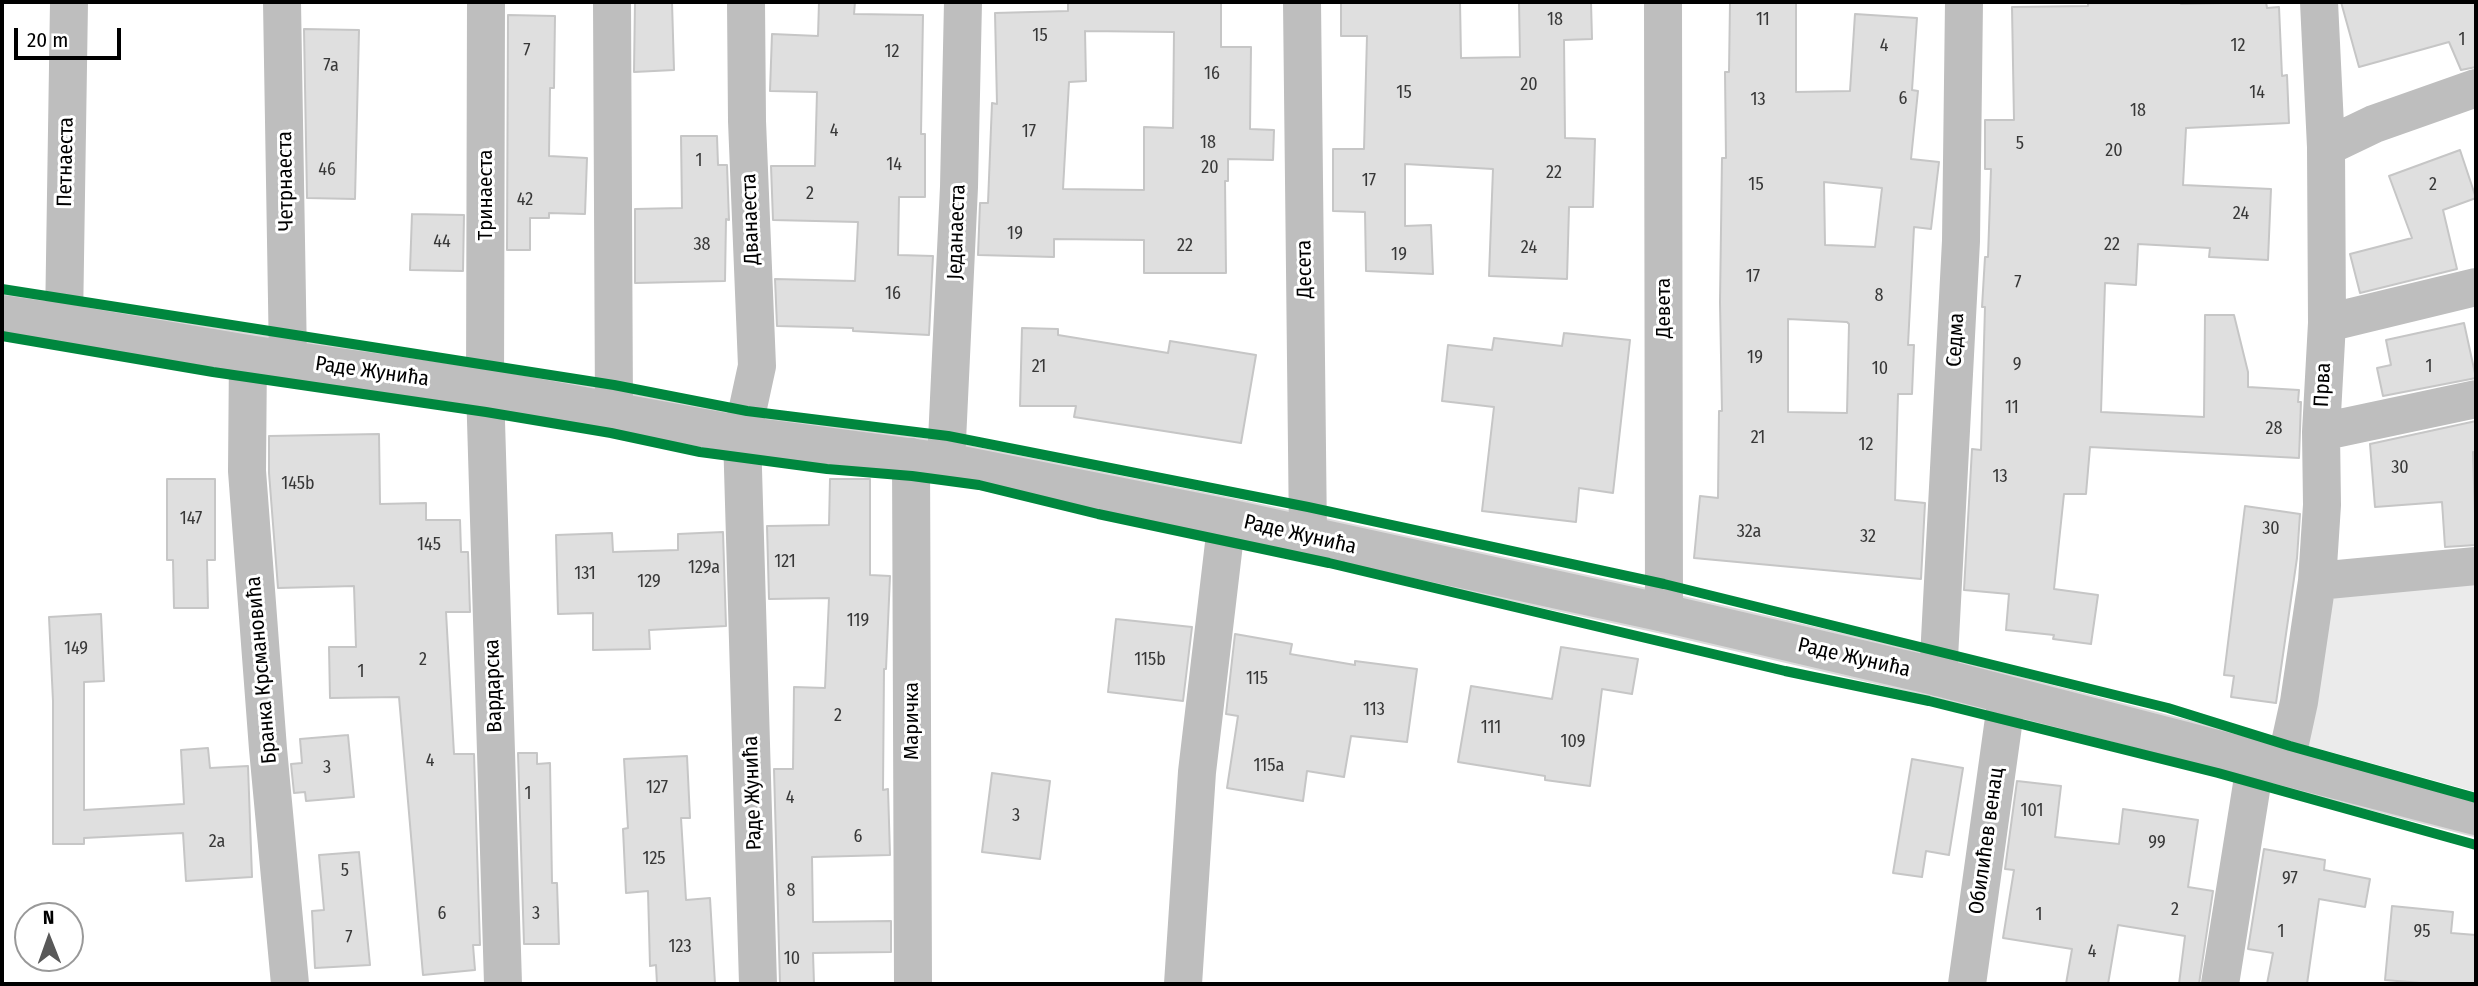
<!DOCTYPE html>
<meta charset="utf-8">
<style>
body{margin:0}
#map{position:relative;width:2478px;height:986px;overflow:hidden;background:#fff;font-family:"Fira Sans Condensed",sans-serif}
canvas{display:block}
.frame{position:absolute;inset:0;border:4px solid #000;pointer-events:none}
.north{position:absolute;left:14px;top:902px;width:70px;height:70px;box-sizing:border-box;background:#fff;border:2px solid #999;border-radius:50%;rotate:359deg;font-size:19px;font-weight:700;line-height:28px;text-align:center;color:#000}
.north::after{content:'';display:block;margin:auto;width:24px;height:32px;background:#595959;clip-path:polygon(50% 0,100% 100%,50% 72%,0 100%)}
.scale{position:absolute;left:14px;top:28px;width:107px;height:32px;box-sizing:border-box;border:4px solid #000;border-top:0;padding-left:9px;font-size:21px;line-height:24px;white-space:nowrap;color:#000;-webkit-text-stroke:5px #fff;paint-order:stroke}
</style>
<div id="map">
<canvas width="2478" height="986"></canvas>
<div class="frame"></div>
<div class="north">N</div>
<div class="scale">20 m</div>
</div>
<script>
const context = document.querySelector('canvas').getContext('2d');
context.lineJoin = 'round';
function fillPath(path, color) { context.fillStyle = color; context.fill(path, 'evenodd'); }
const poly = rows => new Path2D(rows.map(r => 'M' + r).join(''));
function strokePath(path, color, width, dash) { context.strokeStyle = color; context.lineWidth = width; context.lineCap = dash ? 'butt' : 'round'; context.setLineDash(dash || []); context.stroke(path); }
function label(font, color, halo, rows, align = 'center') {
  context.font = font + ' "Fira Sans Condensed",sans-serif'; context.lineWidth = 6; context.setLineDash([]); context.textBaseline = 'middle'; context.strokeStyle = halo; context.fillStyle = color; for (const [text, x, y, turn = 0] of rows) {
    context.save(); context.translate(x, y); context.rotate((+turn || 0) * Math.PI / 180); context.textAlign = isNaN(turn) ? turn : align; if (halo) context.strokeText(text, 0, 0); context.fillText(text, 0, 0); context.restore();
  }
}
const green = poly([
 [2476,569,2476,792,2309,746,2317,581]
]);
const building = poly([
 [635,2,672,2,674,70,634,72,635,2],
 [819,2,855,2,854,14,923,15,921,134,925,134,925,197,899,197,898,255,933,256,929,335,853,331,853,328,777,326,775,279,855,281,858,222,773,220,771,166,815,166,817,92,770,91,772,34,818,36,819,2],
 [1068,2,1221,2,1221,47,1251,47,1250,129,1274,130,1273,160,1228,159,1228,181,1225,181,1226,273,1144,273,1144,240,1054,239,1054,257,978,255,980,203,988,203,992,103,997,104,995,13,1068,11,1068,2],
 [1085,31,1174,32,1173,128,1144,127,1144,190,1063,189,1069,82,1086,81,1085,31],
 [1341,2,1460,2,1461,58,1520,57,1519,2,1591,2,1592,39,1564,40,1565,138,1595,139,1593,207,1569,207,1567,279,1489,276,1493,169,1405,164,1405,226,1431,225,1433,274,1366,271,1365,212,1333,211,1333,149,1364,149,1367,36,1341,36,1341,2],
 [1730,2,1796,2,1796,92,1850,91,1855,14,1917,18,1912,90,1918,91,1911,159,1939,162,1931,229,1914,227,1908,345,1914,345,1912,394,1898,394,1895,500,1925,503,1921,579,1694,558,1700,496,1718,498,1719,411,1722,411,1720,302,1722,158,1726,158,1725,72,1729,72,1730,2],
 [1824,182,1882,188,1875,247,1825,245,1824,182],
 [1788,319,1847,322,1849,324,1847,413,1788,412,1788,319],
 [2088,2,2181,2,2181,4,2266,2,2267,8,2279,7,2282,76,2287,75,2289,123,2186,128,2183,185,2271,189,2268,260,2209,257,2210,248,2138,244,2136,285,2105,283,2101,412,2204,417,2205,315,2234,315,2248,372,2248,387,2299,390,2298,402,2301,402,2299,458,2090,447,2086,494,2064,494,2054,589,2098,595,2091,644,2053,639,2054,635,2006,630,2009,594,1964,590,1972,449,1981,450,1985,307,1982,307,1985,257,1988,257,1991,169,1985,169,1985,120,2014,120,2012,7,2088,6,2088,2],
 [2341,2,2476,2,2476,67,2461,70,2449,42,2359,67,2341,2],
 [508,15,555,16,554,88,550,88,549,156,587,158,585,214,549,213,549,218,530,218,530,250,507,250,508,15],
 [304,29,359,30,355,199,307,198,304,29],
 [681,136,717,136,718,165,727,165,729,220,726,219,725,281,635,283,635,209,682,208,681,136],
 [2460,150,2476,198,2443,210,2457,269,2360,293,2350,254,2412,238,2389,176,2460,150],
 [412,214,464,215,463,271,410,270,412,214],
 [2464,323,2476,378,2383,396,2377,368,2391,365,2386,340,2464,323],
 [1022,328,1058,329,1058,335,1168,353,1170,341,1256,355,1241,443,1074,417,1076,406,1020,406,1022,328],
 [1564,333,1630,340,1613,493,1579,488,1576,522,1482,511,1494,407,1442,401,1448,345,1492,350,1494,338,1562,346,1564,333],
 [2476,421,2476,452,2473,452,2476,545,2445,547,2442,502,2375,507,2370,444,2476,421],
 [379,434,380,504,426,503,426,520,460,520,461,552,468,552,470,612,446,612,454,754,474,754,480,945,473,945,475,970,423,975,399,697,330,698,329,647,356,647,354,586,278,588,269,473,269,436,379,434],
 [167,479,215,479,215,560,207,560,208,608,174,608,173,560,167,560,167,479],
 [830,479,870,479,870,575,890,576,886,669,884,669,883,790,888,789,890,855,812,857,813,922,891,921,891,952,813,953,814,984,780,984,774,769,793,769,794,687,825,688,829,598,769,599,767,526,829,525,830,479],
 [2245,506,2300,514,2297,558,2276,703,2231,697,2234,676,2224,675,2245,506],
 [723,532,726,626,649,630,650,649,593,650,593,613,558,614,556,535,612,533,613,552,678,550,678,534,723,532],
 [101,614,104,681,84,682,84,810,184,804,181,750,208,748,210,768,248,766,252,877,186,881,183,833,84,838,84,844,53,844,53,701,49,617,101,614],
 [1116,619,1192,627,1183,701,1108,692,1116,619],
 [1235,634,1292,644,1290,654,1355,665,1355,661,1417,669,1407,742,1351,736,1344,777,1307,771,1303,801,1227,788,1238,716,1226,714,1235,634],
 [1561,647,1638,659,1632,694,1602,689,1590,786,1545,780,1545,776,1458,762,1471,686,1552,699,1561,647],
 [348,735,354,797,306,801,305,792,294,793,291,764,302,763,300,739,348,735],
 [518,753,537,753,537,764,550,763,552,883,557,883,559,944,524,944,518,753],
 [687,756,690,818,681,818,686,900,710,898,715,984,657,984,656,965,650,966,648,891,626,893,623,829,628,828,624,759,687,756],
 [1912,759,1963,768,1949,855,1926,851,1922,877,1893,873,1912,759],
 [992,773,1050,781,1040,859,982,852,992,773],
 [2017,781,2061,786,2055,837,2119,844,2123,809,2198,820,2188,887,2213,891,2199,984,2179,984,2185,936,2118,925,2108,984,2066,984,2072,949,2003,938,2014,870,2005,869,2017,781],
 [2264,849,2325,860,2324,870,2370,879,2365,907,2319,899,2307,984,2267,984,2273,953,2248,949,2264,849],
 [359,852,370,965,315,968,312,911,324,910,319,855,359,852],
 [2392,906,2453,912,2451,933,2476,935,2476,984,2433,984,2385,980,2392,906]
]);
const minor = poly([
 [282,2,288,360],
 [486,2,485,388,503,984],
 [612,2,614,411],
 [746,2,747,121,757,366,742,435,758,984],
 [1302,2,1308,537],
 [1663,2,1664,613],
 [2326,147,2374,124,2476,88],
 [64,323,69,2],
 [2327,323,2476,287],
 [248,354,247,471,268,749,290,984],
 [2321,432,2476,399],
 [911,457,913,984],
 [946,462,959,187,963,2],
 [2317,581,2476,566],
 [1938,677,1961,241,1964,2],
 [2285,766,2299,702,2317,581,2322,505,2321,432,2327,323,2326,147,2319,2],
 [1183,984,1197,772,1227,518],
 [1967,984,2007,697],
 [2220,984,2256,759]
]);
const major = poly([
 [2,314,64,323,248,354,485,388,742,435,946,462,1227,518,1664,613,1938,677,2476,816]
]);
const cycleway = poly([
 [2,289,614,385,747,411,948,436,1308,507,1664,584,2168,708,2290,746,2476,798],
 [2,336,213,372,486,412,611,433,700,452,827,469,912,476,979,485,1098,514,1329,563,1785,671,1929,701,2218,773,2476,845]
]);
const numberNames = [
 ["18",1555,20],
 ["11",1763,20],
 ["15",1040,36],
 ["1",2462,40],
 ["4",1884,46],
 ["12",2238,46],
 ["7",527,51],
 ["12",892,52],
 ["7a",331,66],
 ["16",1212,74],
 ["20",1529,85],
 ["15",1404,93],
 ["14",2257,93],
 ["6",1903,99],
 ["13",1758,100],
 ["18",2138,111],
 ["4",834,131],
 ["17",1029,132],
 ["18",1208,143],
 ["5",2020,144],
 ["20",2114,151],
 ["1",699,161],
 ["14",894,165],
 ["20",1210,168],
 ["46",327,170],
 ["22",1554,173],
 ["17",1369,181],
 ["15",1756,185],
 ["2",2433,185],
 ["2",810,194],
 ["42",525,200],
 ["24",2241,214],
 ["19",1015,234],
 ["44",442,242],
 ["38",702,245],
 ["22",2112,245],
 ["22",1185,246],
 ["24",1529,248],
 ["19",1399,255],
 ["17",1753,277],
 ["7",2018,283],
 ["16",893,294],
 ["8",1879,296],
 ["19",1755,358],
 ["9",2017,365],
 ["21",1039,367],
 ["1",2429,367],
 ["10",1880,369],
 ["11",2012,408],
 ["28",2274,429],
 ["21",1758,438],
 ["12",1866,445],
 ["30",2400,468],
 ["13",2000,477],
 ["145b",298,484],
 ["147",191,519],
 ["30",2271,529],
 ["32a",1749,532],
 ["32",1868,537],
 ["145",429,545],
 ["121",785,562],
 ["129a",704,568],
 ["131",585,574],
 ["129",649,582],
 ["119",858,621],
 ["149",76,649],
 ["2",423,660],
 ["115b",1150,660],
 ["1",361,672],
 ["115",1257,679],
 ["113",1374,710],
 ["2",838,716],
 ["111",1491,728],
 ["109",1573,742],
 ["4",430,761],
 ["115a",1269,766],
 ["3",327,768],
 ["127",657,788],
 ["1",528,794],
 ["4",790,798],
 ["101",2032,811],
 ["3",1016,816],
 ["6",858,837],
 ["2a",217,842],
 ["99",2157,843],
 ["125",654,859],
 ["5",345,871],
 ["97",2290,879],
 ["8",791,891],
 ["2",2175,910],
 ["6",442,914],
 ["3",536,914],
 ["1",2039,915],
 ["1",2281,932],
 ["95",2422,932],
 ["7",349,938],
 ["123",680,947],
 ["4",2092,952],
 ["10",792,959]
];
const streetNames = [
 ["Петнаеста",66,162,-89],
 ["Четрнаеста",286,181,-91],
 ["Тринаеста",486,195,-90],
 ["Дванаеста",751,219,-92],
 ["Једанаеста",957,232,-88],
 ["Десета",1305,269,-91],
 ["Девета",1664,308,-90],
 ["Седма",1956,340,-87],
 ["Раде Жунића",372,372,8],
 ["Прва",2323,385,-87],
 ["Раде Жунића",1300,535,13],
 ["Раде Жунића",1854,658,13],
 ["Бранка Крсмановића",262,670,-95],
 ["Вардарска",494,686,-92],
 ["Маричка",912,721,-90],
 ["Раде Жунића",753,793,-92],
 ["Обилићев венац",1987,841,-82]
];
fillPath(green, '#ebebeb');
fillPath(building, '#dfdfdf');
strokePath(building, '#c6c6c6', 2);
strokePath(major, '#dbdbdb', 42);
strokePath(minor, '#bebebe', 38);
strokePath(major, '#bebebe', 38);
strokePath(cycleway, '#00873e', 10);
label('18px', '#383838', null, numberNames);
label('21px', '#000', '#fff', streetNames);
</script>
